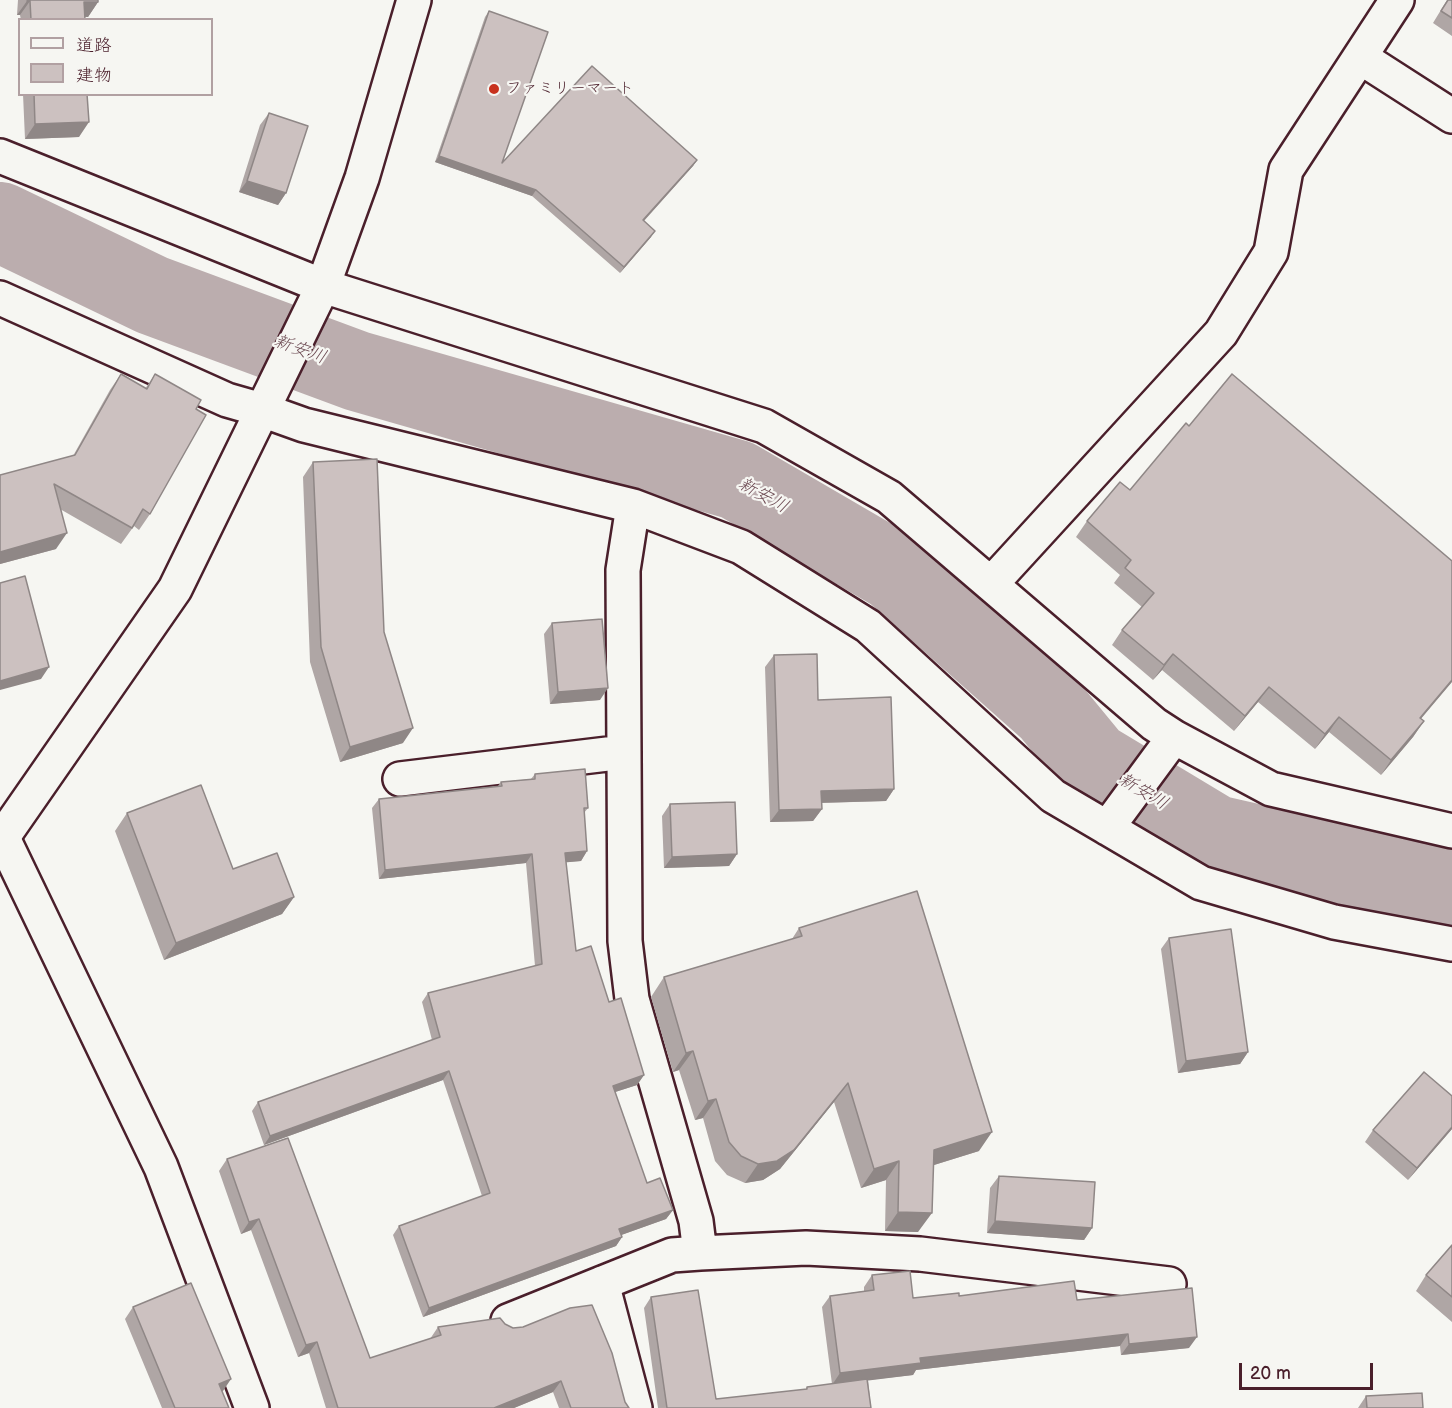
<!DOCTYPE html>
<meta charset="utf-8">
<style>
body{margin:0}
#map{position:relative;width:1452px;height:1408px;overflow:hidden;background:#f6f6f2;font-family:"Balsamiq Sans","Klee One",sans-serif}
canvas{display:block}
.legend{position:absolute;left:18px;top:18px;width:195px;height:78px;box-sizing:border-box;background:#f6f6f2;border:2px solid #b1a0a2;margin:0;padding:8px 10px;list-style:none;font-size:18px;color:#4a1f2b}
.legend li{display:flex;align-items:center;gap:12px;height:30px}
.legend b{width:30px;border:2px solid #b1a0a2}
.scale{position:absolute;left:1239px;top:1363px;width:134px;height:27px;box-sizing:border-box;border:3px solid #4a1f2b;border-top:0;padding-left:8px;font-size:18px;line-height:21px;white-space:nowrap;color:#4a1f2b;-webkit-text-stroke:4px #f6f6f2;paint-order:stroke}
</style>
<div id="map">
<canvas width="1452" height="1408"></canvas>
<ul class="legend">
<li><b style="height:8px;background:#f6f6f2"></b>道路</li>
<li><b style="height:16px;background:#ccc1c0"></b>建物</li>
</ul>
<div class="scale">20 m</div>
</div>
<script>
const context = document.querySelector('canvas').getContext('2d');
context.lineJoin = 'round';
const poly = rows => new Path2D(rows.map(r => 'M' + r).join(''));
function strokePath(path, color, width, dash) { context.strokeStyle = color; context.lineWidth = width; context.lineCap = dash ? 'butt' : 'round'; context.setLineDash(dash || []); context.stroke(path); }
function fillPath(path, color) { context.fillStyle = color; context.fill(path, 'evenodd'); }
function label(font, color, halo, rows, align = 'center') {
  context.font = font + ' "Balsamiq Sans","Klee One",sans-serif'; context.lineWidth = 4.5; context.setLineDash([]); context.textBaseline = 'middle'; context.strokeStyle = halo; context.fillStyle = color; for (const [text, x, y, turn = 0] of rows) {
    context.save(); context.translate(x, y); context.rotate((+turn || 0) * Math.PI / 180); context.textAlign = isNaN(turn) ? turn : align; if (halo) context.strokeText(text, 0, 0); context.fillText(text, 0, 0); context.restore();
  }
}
const river = poly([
 [0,222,152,295,357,371,737,480,895,572,1050,710,1092,761,1215,835,1452,889]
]);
const minor = poly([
 [1360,57,1452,116],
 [0,156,323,286,764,426,889,497,1154,724,1174,737,1271,789,1452,831],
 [0,298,227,400,262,410,304,425,633,506,741,547,868,626,1053,796,1201,883,1334,922,1452,944],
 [633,506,623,570,625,941,632,999,696,1221,700,1253],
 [991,584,1221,333,1271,252,1286,170,1397,0],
 [400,779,624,752],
 [1107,828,1174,737],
 [0,832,161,1167,252,1408],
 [602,1283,635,1408],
 [508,1321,672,1255,700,1253,806,1248,920,1254,1169,1284]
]);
const tertiary = poly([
 [0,841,175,589,323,286,362,178,414,0]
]);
const wall = poly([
 [18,0,98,0,98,2,88,17,84,17,85,20,21,20,20,15,17,15],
 [1447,0,1452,0,1452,36,1433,23],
 [489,11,502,163,697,160,693,166,644,221,651,237,620,273,532,196,435,162,485,17],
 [23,94,87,94,79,137,25,139],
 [269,113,286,193,278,205,239,192,260,125],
 [121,374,145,389,155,374,196,409,150,514,139,530,134,526,121,544,60,509,56,549,0,564,0,475,73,456,110,390],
 [313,462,384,632,403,743,340,762,310,662,303,477],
 [1130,490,1424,721,1413,737,1381,775,1329,732,1315,749,1258,702,1234,731,1162,670,1153,680,1112,645,1122,630,1142,607,1114,583,1120,575,1076,537,1087,521],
 [552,623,600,700,550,704,544,634],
 [774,655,818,700,894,789,886,801,821,803,822,809,813,821,770,822,765,667],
 [535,774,588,808,584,813,587,851,581,861,566,862,576,951,609,1002,644,1075,637,1085,615,1092,647,1183,673,1210,666,1219,621,1235,622,1237,616,1246,423,1317,393,1235,399,1226,482,1196,443,1080,264,1145,252,1111,258,1102,432,1040,422,1002,428,993,535,966,526,863,379,879,372,808,379,799,498,786,501,782,531,779],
 [670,804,737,854,729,866,664,868,662,816],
 [127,813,233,869,294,897,282,914,164,960,115,831],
 [799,928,979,1151,934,1165,918,1232,885,1231,886,1180,861,1188,834,1102,780,1169,763,1180,745,1183,727,1175,715,1161,703,1118,695,1120,679,1070,673,1072,651,997,664,977,792,939],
 [1169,938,1248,1052,1240,1064,1178,1073,1161,949],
 [1452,1096,1452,1129,1408,1180,1365,1142,1373,1130],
 [227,1159,370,1358,430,1339,438,1327,505,1324,625,1402,629,1408,559,1408,553,1392,514,1408,326,1408,309,1353,298,1357,251,1230,241,1234,219,1171],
 [999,1176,1092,1228,1084,1240,987,1233,990,1188],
 [1452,1245,1452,1322,1416,1291,1426,1275],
 [872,1275,913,1298,959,1296,1077,1300,1189,1348,1121,1355,1120,1346,916,1370,913,1375,868,1380,871,1408,658,1408,644,1308,651,1297,716,1399,805,1390,807,1387,832,1384,822,1307,830,1296,864,1291,864,1287],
 [133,1307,223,1391,222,1391,229,1408,162,1408,125,1319],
 [1366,1396,1423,1408,1358,1408]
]);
const shadedWall = poly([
 [27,1,30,1,20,15,17,15],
 [84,2,98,2,88,17,74,16],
 [89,122,79,137,25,139,35,124],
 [439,156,536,190,532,196,435,162],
 [697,160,693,166,639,226,643,220],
 [247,181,286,193,278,205,239,192],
 [655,231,651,237,620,273,624,267],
 [67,533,56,549,0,564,0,552],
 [1173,654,1162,670,1153,680,1164,665],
 [49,667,41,679,0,690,0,681],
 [1452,680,1452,682,1409,733,1420,718],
 [1269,687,1258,702,1234,731,1245,716],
 [608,688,600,700,550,704,558,692],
 [1339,717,1329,732,1315,749,1325,734],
 [1424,721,1413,737,1381,775,1391,760],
 [413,728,403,743,340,762,350,747],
 [894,789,886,801,813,803,821,791],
 [822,809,813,821,770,822,779,810],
 [587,851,581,861,559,863,565,853],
 [532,854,526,863,379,879,385,870],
 [737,854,729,866,664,868,672,857],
 [294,897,282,914,164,960,176,943],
 [693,1051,679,1070,673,1072,686,1053],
 [1248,1052,1240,1064,1178,1073,1186,1061],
 [449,1071,443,1080,264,1145,270,1136],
 [644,1075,637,1085,606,1095,613,1086],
 [848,1083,834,1102,780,1169,763,1180,745,1183,758,1164],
 [716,1099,703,1118,695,1120,708,1101],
 [1452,1127,1452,1129,1408,1180,1417,1168],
 [992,1132,979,1151,921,1169,934,1150],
 [899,1161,886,1180,861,1188,874,1169],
 [673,1210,666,1219,613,1238,619,1229],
 [898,1212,932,1213,918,1232,885,1231],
 [259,1219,251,1230,241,1234,249,1222],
 [995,1221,1092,1228,1084,1240,987,1233],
 [622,1237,616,1246,423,1317,429,1308],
 [1128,1334,1120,1346,916,1370,913,1375,832,1385,840,1373,920,1358],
 [1197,1337,1189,1348,1121,1355,1129,1344],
 [317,1342,309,1353,298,1357,306,1345],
 [231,1379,223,1391,211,1396,219,1384],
 [561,1381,553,1392,514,1408,494,1408]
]);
const building = poly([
 [28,0,98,0,98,2,84,2,85,20,31,20,30,1,27,1,28,0],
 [1448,0,1452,0,1452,18,1441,11,1448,0],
 [489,11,548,32,502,163,592,66,697,160,643,220,655,231,624,267,536,190,439,156,489,11],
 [34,94,87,94,89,122,35,124,34,94],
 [269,113,308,126,286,193,247,181,269,113],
 [121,374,147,389,155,374,201,400,196,409,206,415,150,514,143,509,132,528,54,484,67,533,0,552,0,475,75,455,121,374],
 [1232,374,1452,561,1452,680,1420,718,1424,721,1391,760,1339,717,1325,734,1269,687,1245,716,1173,654,1164,665,1122,630,1154,593,1125,568,1131,560,1087,521,1120,482,1130,490,1186,423,1189,426,1232,374],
 [377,459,384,632,413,728,350,747,321,647,313,462,377,459],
 [25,576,49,667,0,681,0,583,25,576],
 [602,619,608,688,558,692,552,623,602,619],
 [817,654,818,700,891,697,894,789,821,791,822,809,779,810,774,655,817,654],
 [585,769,588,808,584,808,587,851,565,853,576,951,591,946,609,1002,621,998,644,1075,613,1086,647,1183,660,1178,673,1210,619,1229,622,1237,429,1308,399,1226,490,1193,449,1071,270,1136,258,1102,440,1037,428,993,542,964,532,854,385,870,379,799,502,786,501,782,535,779,535,774,585,769],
 [201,785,233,869,277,853,294,897,176,943,127,813,201,785],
 [735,802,737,854,672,857,670,804,735,802],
 [917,891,992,1132,934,1150,932,1213,898,1212,899,1161,874,1169,848,1083,794,1150,777,1161,758,1164,741,1156,729,1142,716,1099,708,1101,693,1051,686,1053,664,977,802,936,799,928,917,891],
 [1231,929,1248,1052,1186,1061,1169,938,1231,929],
 [1424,1072,1452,1096,1452,1127,1417,1168,1373,1130,1424,1072],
 [288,1138,370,1358,441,1335,438,1327,500,1318,505,1324,513,1328,523,1327,570,1308,592,1305,612,1353,625,1402,629,1408,571,1408,561,1381,494,1408,338,1408,317,1342,306,1345,259,1219,249,1222,227,1159,288,1138],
 [999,1176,1095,1182,1092,1228,995,1221,999,1176],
 [1452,1245,1452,1297,1426,1275,1452,1245],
 [910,1271,913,1298,959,1293,959,1296,1074,1281,1077,1300,1192,1288,1197,1337,1129,1344,1128,1334,920,1358,921,1363,840,1373,830,1296,874,1290,872,1275,910,1271],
 [191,1283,231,1379,219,1384,229,1408,175,1408,133,1307,191,1283],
 [698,1290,716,1399,807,1389,807,1387,867,1379,871,1408,667,1408,651,1297,698,1290],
 [1422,1393,1423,1408,1367,1408,1366,1396,1422,1393]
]);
const markers = [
 [494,89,6,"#c8321e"]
];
const poiNames = [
 ["ファミリーマート",506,89]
];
const waterNames = [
 ["新安川",300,350,20],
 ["新安川",763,496,29],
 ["新安川",1143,792,31]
];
strokePath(river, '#bbadae', 80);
strokePath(minor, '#4a1f2b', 38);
strokePath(tertiary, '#4a1f2b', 38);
strokePath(minor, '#f6f6f2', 33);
strokePath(tertiary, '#f6f6f2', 33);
fillPath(wall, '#afa6a5');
fillPath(shadedWall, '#8f8786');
fillPath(building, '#ccc1c0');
strokePath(building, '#8f8786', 1.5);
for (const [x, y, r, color] of markers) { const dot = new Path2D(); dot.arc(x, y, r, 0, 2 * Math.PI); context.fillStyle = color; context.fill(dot); strokePath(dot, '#f6f6f2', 2); }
label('16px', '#4a1f2b', '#f6f6f2', poiNames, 'left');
label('italic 18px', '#6c4a52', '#f6f6f2', waterNames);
</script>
